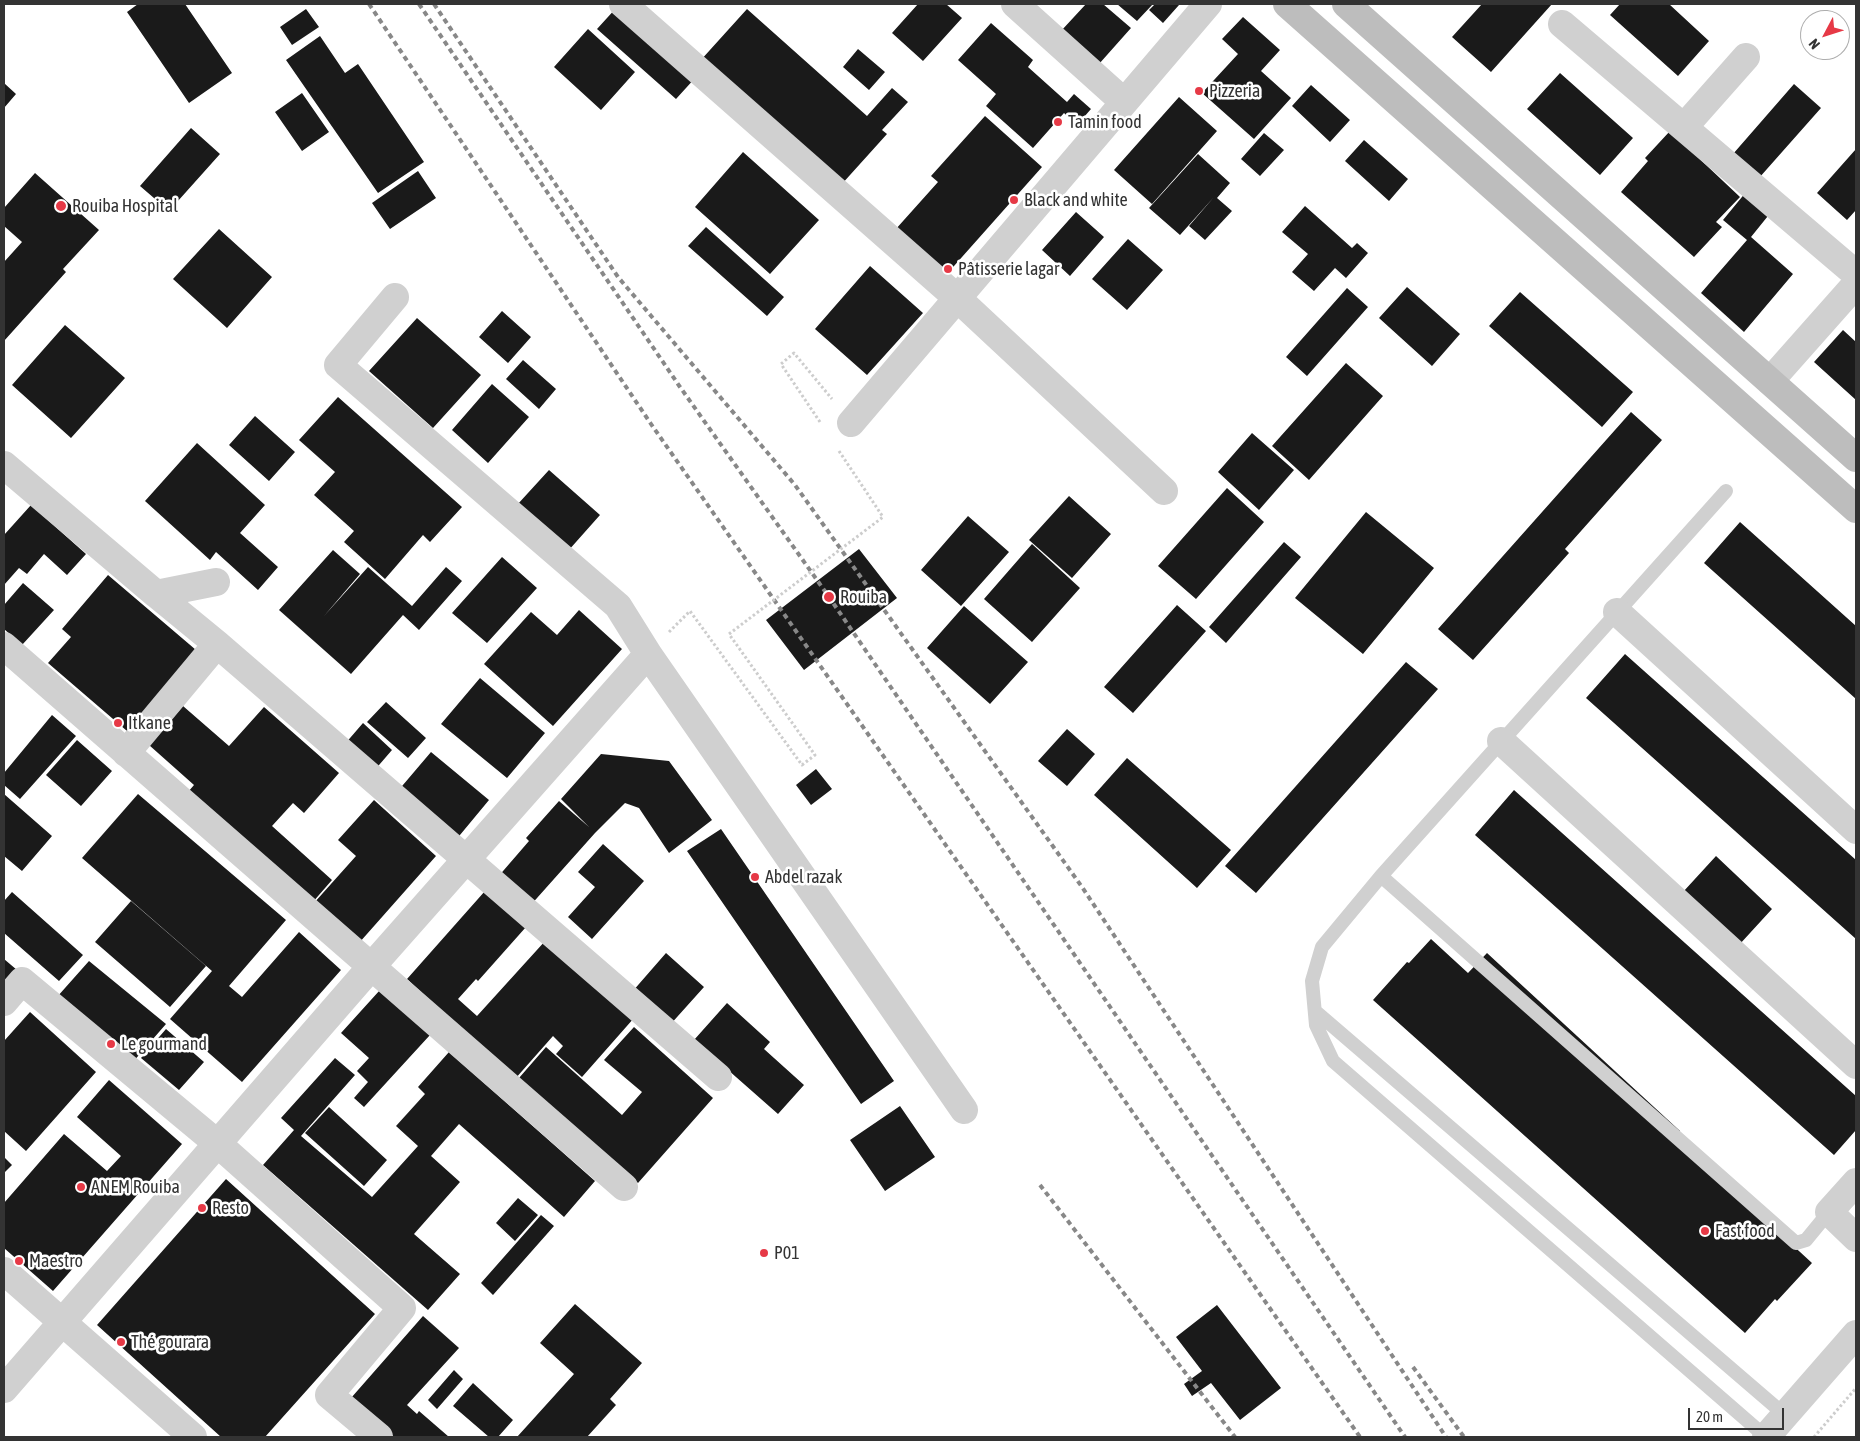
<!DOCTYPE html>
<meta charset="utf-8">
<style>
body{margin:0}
#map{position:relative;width:1860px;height:1441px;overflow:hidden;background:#fff;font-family:"Asap Condensed",sans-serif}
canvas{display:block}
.frame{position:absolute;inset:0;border:5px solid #333;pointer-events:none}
.north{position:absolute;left:1800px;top:10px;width:50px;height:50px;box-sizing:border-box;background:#fff;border:1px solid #adadad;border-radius:50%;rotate:230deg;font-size:14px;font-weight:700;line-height:20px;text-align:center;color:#333}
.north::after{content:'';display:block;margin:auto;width:18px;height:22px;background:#e63946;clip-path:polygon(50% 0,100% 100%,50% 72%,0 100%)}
.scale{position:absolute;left:1688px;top:1408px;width:96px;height:22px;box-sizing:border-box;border:2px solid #333;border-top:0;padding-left:6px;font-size:15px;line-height:18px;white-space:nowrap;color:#333;-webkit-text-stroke:4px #fff;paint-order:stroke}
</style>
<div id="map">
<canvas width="1860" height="1441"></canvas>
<div class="frame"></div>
<div class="north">N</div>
<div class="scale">20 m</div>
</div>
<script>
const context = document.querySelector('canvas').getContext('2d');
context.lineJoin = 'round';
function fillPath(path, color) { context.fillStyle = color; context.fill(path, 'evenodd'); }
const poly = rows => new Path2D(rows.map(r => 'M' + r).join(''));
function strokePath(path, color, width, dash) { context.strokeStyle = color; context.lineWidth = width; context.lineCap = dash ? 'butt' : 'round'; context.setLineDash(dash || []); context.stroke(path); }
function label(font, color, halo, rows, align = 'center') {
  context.font = font + ' "Asap Condensed",sans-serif'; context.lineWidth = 5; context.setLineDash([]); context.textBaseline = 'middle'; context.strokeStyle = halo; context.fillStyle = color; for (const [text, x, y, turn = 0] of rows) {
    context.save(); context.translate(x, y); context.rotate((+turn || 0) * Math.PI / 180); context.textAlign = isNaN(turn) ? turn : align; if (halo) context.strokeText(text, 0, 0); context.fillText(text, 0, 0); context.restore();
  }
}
const building = poly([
 [138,4,185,4,232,73,189,103,127,12],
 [918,4,946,4,962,18,923,61,892,33],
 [1086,4,1103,4,1131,28,1099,64,1061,31],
 [1117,4,1153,4,1137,21],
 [1155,4,1177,4,1179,5,1163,23,1149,10],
 [1482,4,1552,4,1491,72,1452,37],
 [1620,4,1669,4,1709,41,1678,76,1610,15],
 [617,7,696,77,676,99,597,29],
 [306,9,319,27,292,45,280,27],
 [747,9,867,116,892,88,908,102,882,130,887,134,841,185,700,61],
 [1243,17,1280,50,1261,71,1291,98,1254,139,1202,93,1238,54,1222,39],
 [991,23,1033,60,1028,67,1067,102,1074,94,1091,109,1077,125,1064,113,1033,148,986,106,996,94,958,60],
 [588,29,635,72,601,110,554,67],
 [320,36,345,73,358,64,424,162,378,193,286,60],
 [858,49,885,72,869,90,843,67],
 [1560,73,1633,138,1600,175,1527,109],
 [4,83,16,94,4,108],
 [1794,84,1821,108,1759,178,1733,154],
 [1311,85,1350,120,1330,142,1292,106],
 [302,93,329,132,302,151,275,112],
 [1179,97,1217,131,1152,204,1114,170],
 [985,116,1042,167,946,275,895,230,938,182,931,176],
 [191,128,220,154,169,211,140,186],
 [1670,131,1740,197,1716,222,1722,227,1694,257,1621,192,1648,161,1645,158],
 [1264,133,1284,150,1260,176,1241,159],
 [1364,140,1408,179,1389,201,1345,161],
 [1856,149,1856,210,1847,220,1817,193],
 [743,152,819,220,770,274,695,207],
 [1198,154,1230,183,1217,198,1232,211,1205,240,1189,226,1214,197,1180,235,1149,208],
 [418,171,436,198,390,229,372,203],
 [35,173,99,230,63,269,66,272,4,341,4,262,22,242,4,226,4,208],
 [1751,186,1776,206,1751,237,1793,274,1744,332,1701,293,1747,240,1723,220],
 [1305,206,1352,248,1357,243,1368,253,1346,278,1335,268,1314,291,1292,272,1308,254,1282,232],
 [1076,212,1104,237,1070,276,1042,250],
 [706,227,784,297,767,316,688,246],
 [219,229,272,277,227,328,173,279],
 [1128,239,1163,270,1127,310,1092,279],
 [870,266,923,313,867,375,815,329],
 [1407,287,1460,334,1432,366,1379,318],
 [1347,288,1368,307,1307,376,1286,357],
 [1520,292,1633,392,1602,427,1489,326],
 [502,311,531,337,508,363,479,337],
 [417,318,481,375,433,428,369,371],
 [65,325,125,378,71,438,12,385],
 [1843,330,1856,342,1856,400,1814,362],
 [523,360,556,389,539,409,506,379],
 [1346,363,1383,396,1309,480,1272,446],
 [492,384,529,417,488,463,452,430],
 [338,397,462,507,430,542,423,535,385,579,344,542,354,531,314,495,335,472,299,440],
 [1631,412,1662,440,1565,549,1569,553,1473,660,1438,629],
 [255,416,295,452,269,481,229,445],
 [1252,433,1294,470,1259,510,1218,472],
 [197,443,265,505,240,533,278,567,258,590,216,552,210,560,145,501],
 [549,470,600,515,568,551,517,505],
 [1227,488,1264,522,1196,599,1158,566],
 [1069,496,1111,534,1072,578,1029,540],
 [31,505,86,554,67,575,44,554,27,574,19,568,4,585,4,535],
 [1366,512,1434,568,1363,654,1295,598],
 [968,516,1009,552,961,606,921,570],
 [1740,522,1856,626,1856,699,1704,563],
 [1284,542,1301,557,1226,643,1209,627],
 [1032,544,1080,588,1032,642,984,599],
 [859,549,897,598,804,670,766,620],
 [333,550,360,574,324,616,368,567,412,606,446,567,462,581,419,630,403,615,351,674,279,610],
 [502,557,537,588,487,643,452,613],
 [108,575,196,650,127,731,48,663,71,637,62,629],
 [23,583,54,610,22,645,4,629,4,605],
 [1177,605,1206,631,1133,713,1104,687],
 [964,606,1028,662,990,704,927,648],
 [579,610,622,649,553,726,484,664,531,612,557,635],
 [1625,654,1856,860,1856,939,1586,698],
 [1406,662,1438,689,1256,893,1225,866],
 [480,678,545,733,507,778,441,724],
 [386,702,426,738,408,758,367,722],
 [183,706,229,746,264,707,339,773,304,813,293,803,272,826,332,880,312,903,188,792,194,785,149,745],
 [52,715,76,736,20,799,4,785,4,773],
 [363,723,392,750,373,772,344,745],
 [1067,729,1095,754,1067,786,1038,761],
 [77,740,112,771,81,806,46,775],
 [431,752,489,800,455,841,397,792],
 [601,754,669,761,712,820,669,853,639,808,625,803,595,833,529,907,497,878,529,841,526,838,559,801,589,827,561,799],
 [1127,758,1231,850,1197,888,1094,795],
 [816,769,832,789,811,805,796,785],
 [1514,790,1856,1096,1856,1130,1834,1155,1475,835],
 [4,794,52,836,22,871,4,856],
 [138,794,286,920,229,986,242,997,299,932,341,970,242,1082,170,1019,212,971,82,858],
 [374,800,436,856,359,943,314,903,356,856,338,840],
 [721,829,894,1081,861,1104,687,851],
 [603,844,644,881,592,939,568,917,595,887,578,872],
 [1716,856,1772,909,1739,945,1683,892],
 [485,891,526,927,478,981,476,979,458,999,477,1016,546,940,634,1018,582,1077,556,1054,563,1046,553,1036,515,1079,407,979],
 [12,892,83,955,59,981,4,933,4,901],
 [131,901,206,966,170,1007,95,942],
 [1431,939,1468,973,1487,953,1680,1131,1675,1137,1812,1263,1777,1301,1775,1299,1745,1333,1373,1000,1407,962,1409,963],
 [666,953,704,987,669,1026,632,992],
 [4,959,17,970,4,985],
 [89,961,166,1024,132,1063,57,997],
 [380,990,430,1035,364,1107,354,1098,368,1082,357,1071,369,1058,341,1033],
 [727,1003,770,1042,764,1049,804,1085,778,1114,694,1040],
 [30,1012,96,1072,26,1151,4,1131,4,1041],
 [634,1027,713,1098,638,1183,519,1078,546,1047,622,1115,642,1092,604,1060],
 [166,1029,204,1062,179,1090,141,1058],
 [449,1052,595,1181,564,1217,459,1124,431,1156,460,1182,414,1234,460,1274,428,1310,263,1165,294,1130,281,1118,335,1058,355,1075,301,1136,372,1197,418,1146,396,1126,425,1094,418,1087],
 [109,1080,182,1144,53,1291,4,1248,4,1203,64,1134,107,1171,121,1156,77,1117],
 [900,1106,935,1157,885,1191,850,1140],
 [329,1107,387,1160,364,1186,305,1133],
 [4,1157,12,1165,4,1173],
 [226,1179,375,1314,265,1437,221,1437,97,1325],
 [518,1198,538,1215,515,1241,496,1223],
 [541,1215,554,1226,493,1295,481,1283],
 [575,1304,642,1363,610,1399,616,1405,587,1437,517,1437,574,1374,540,1343],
 [1217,1305,1281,1388,1240,1420,1211,1383,1192,1396,1184,1384,1202,1371,1176,1337],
 [423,1316,459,1348,407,1405,417,1414,419,1411,449,1437,394,1437,351,1398],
 [454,1370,463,1379,437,1409,428,1400],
 [473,1383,513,1420,498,1437,489,1437,453,1406]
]);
const path = poly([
 [820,422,781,364,794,353,832,399],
 [839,451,883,517],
 [669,632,690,611,802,765,815,755,729,634],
 [1814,1437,1856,1388]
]);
const lane = poly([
 [1726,491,1381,876,1322,947,1312,981,1316,1025,1333,1061,1766,1437],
 [1381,876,1796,1243,1806,1240,1829,1212],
 [1315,1011,1785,1415]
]);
const street = poly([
 [623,4,956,297,1164,491],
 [1015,4,1124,102],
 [1562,24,1856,274],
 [1684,127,1746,57],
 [395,297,338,365,618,606,648,654,964,1110],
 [1770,381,1856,284],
 [851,423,1208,4],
 [4,465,156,594,216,582],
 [1617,612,1856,830],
 [217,644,718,1077],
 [4,646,624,1187],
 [1501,741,1856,1065],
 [126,753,217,644,156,594],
 [4,1002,22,981,218,1144,402,1308,329,1395,379,1437],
 [1856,1182,1829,1212,1856,1238],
 [4,1271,193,1437],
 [4,1389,371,967,648,654],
 [1766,1437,1856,1334]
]);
const secondary = poly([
 [1287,4,1856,509],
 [1346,4,1856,458]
]);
const rail = poly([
 [369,4,651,424,1360,1437],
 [419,4,680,387,829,597,1405,1437],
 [434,4,618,277,795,485,1082,887,1446,1437],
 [1040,1185,1235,1437],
 [1413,1367,1464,1437]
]);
const pathBridge = poly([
 [729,634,883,517]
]);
const markers = [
 [1199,91,5,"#e63946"],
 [1058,122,5,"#e63946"],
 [1014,200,5,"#e63946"],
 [61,206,6,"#e63946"],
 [948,269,5,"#e63946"],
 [829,597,6,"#e63946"],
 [118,723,5,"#e63946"],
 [755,877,5,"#e63946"],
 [111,1044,5,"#e63946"],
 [81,1187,5,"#e63946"],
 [202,1208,5,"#e63946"],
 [1705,1231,5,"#e63946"],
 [764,1253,5,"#e63946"],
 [19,1261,5,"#e63946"],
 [121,1342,5,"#e63946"]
];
const poiNames = [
 ["Pizzeria",1209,91],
 ["Tamin food",1068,122],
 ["Black and white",1024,200],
 ["Rouiba Hospital",72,206],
 ["Pâtisserie lagar",958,269],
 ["Rouiba",840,597],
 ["Itkane",128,723],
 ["Abdel razak",765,877],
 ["Le gourmand",121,1044],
 ["ANEM Rouiba",91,1187],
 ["Resto",212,1208],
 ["Fast food",1715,1231],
 ["P01",774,1253],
 ["Maestro",29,1261],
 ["Thé gourara",131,1342]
];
fillPath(building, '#1a1a1a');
strokePath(path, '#cdcdcd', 3, [2.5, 2.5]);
strokePath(lane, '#d0d0d0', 14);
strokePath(street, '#d0d0d0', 28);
strokePath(secondary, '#bdbdbd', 28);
strokePath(rail, '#888', 4, [5, 4]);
strokePath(pathBridge, '#cdcdcd', 3, [2.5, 2.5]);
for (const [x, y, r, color] of markers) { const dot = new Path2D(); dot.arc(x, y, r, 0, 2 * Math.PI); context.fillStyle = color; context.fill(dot); strokePath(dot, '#fff', 2); }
label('18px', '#333', '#fff', poiNames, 'left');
</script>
